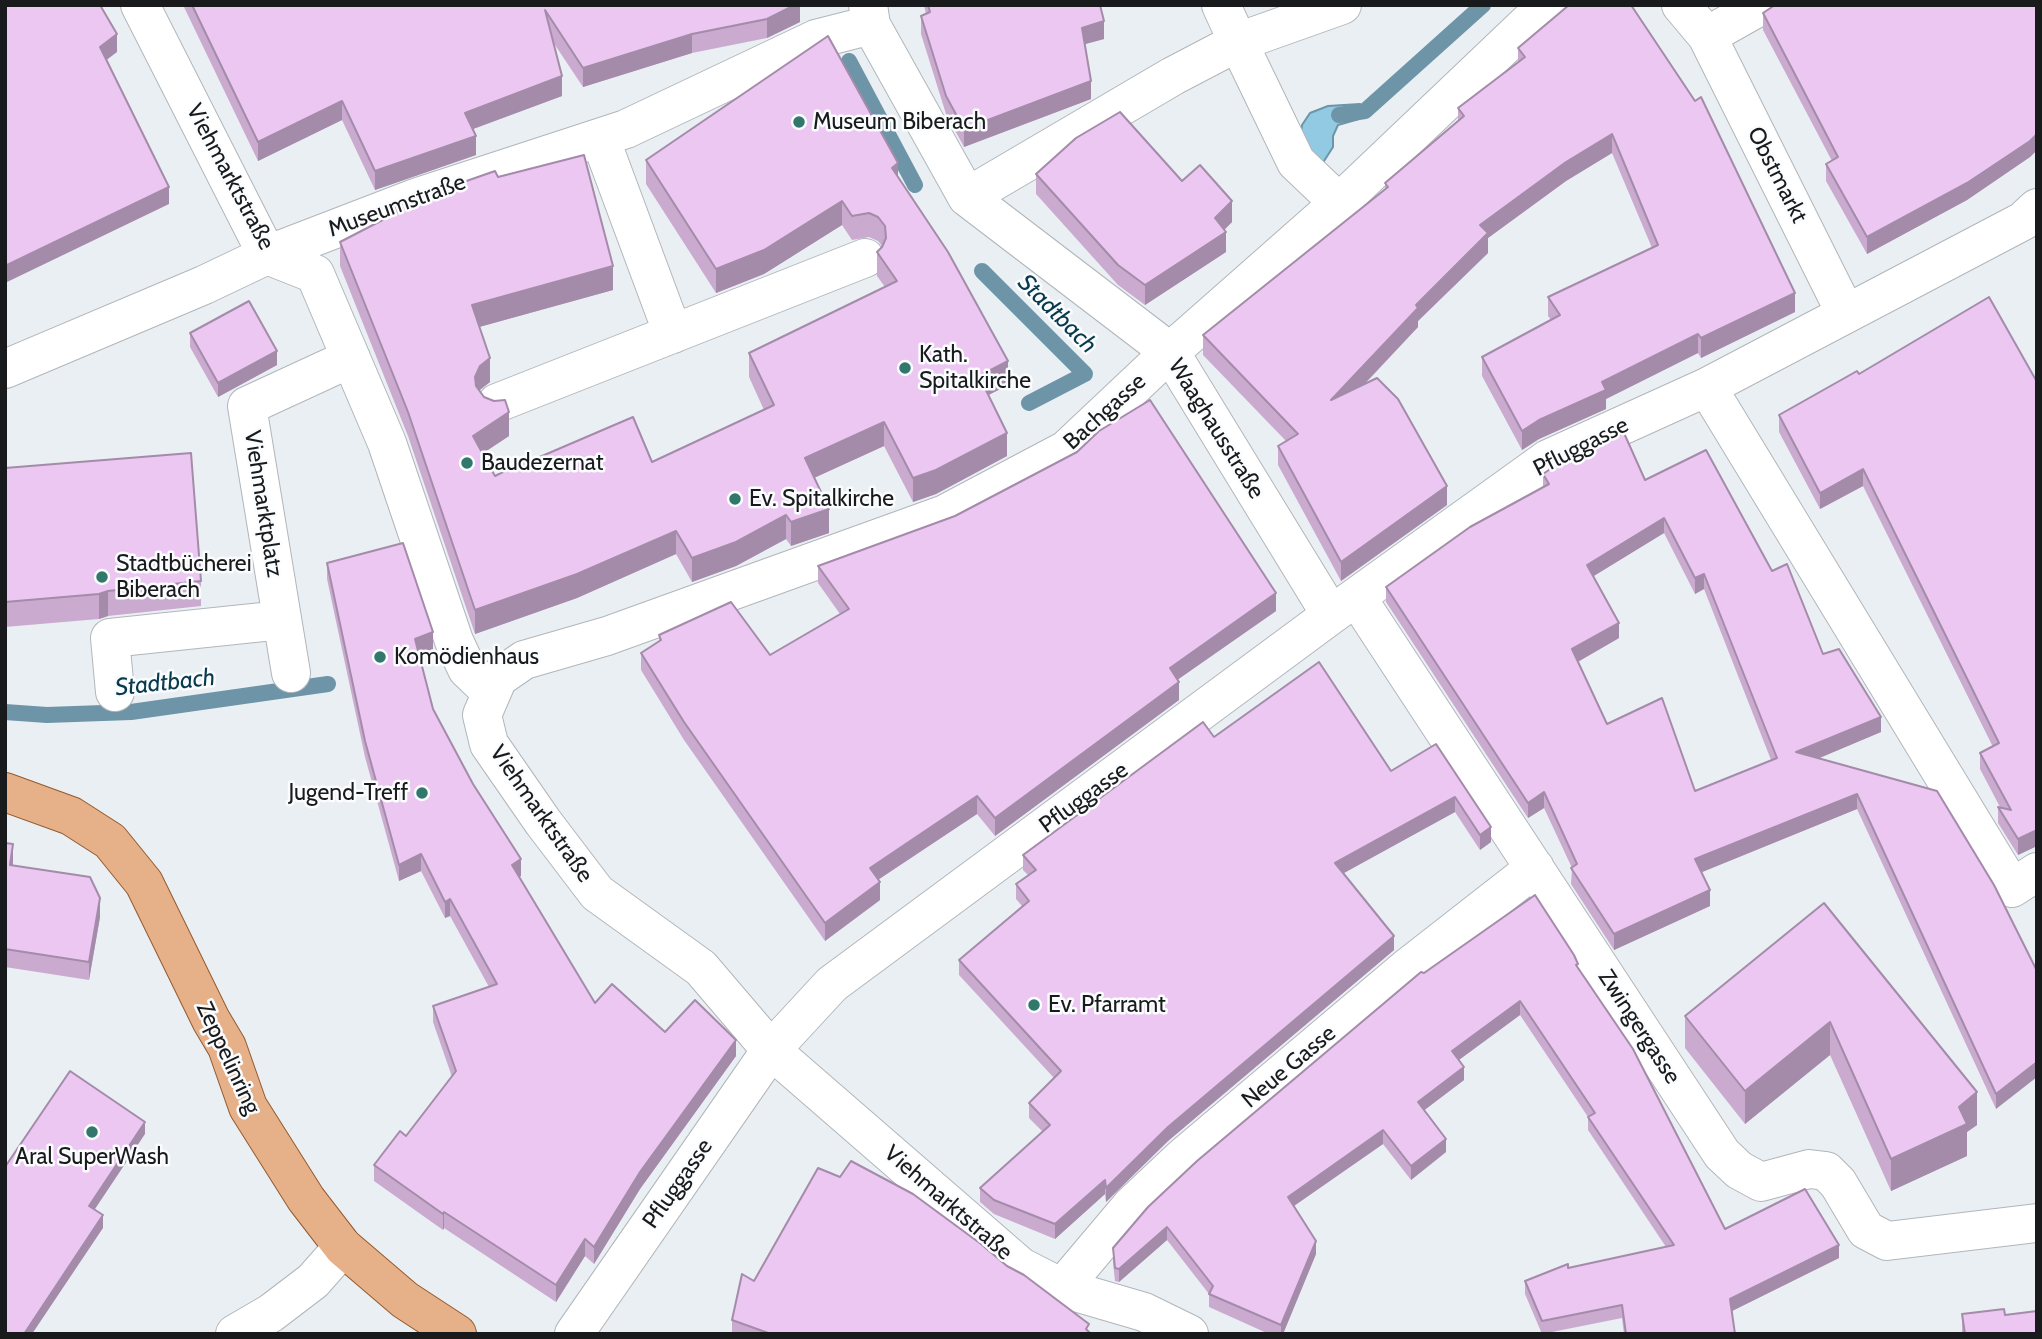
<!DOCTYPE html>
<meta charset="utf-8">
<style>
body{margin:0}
#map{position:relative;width:2042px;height:1339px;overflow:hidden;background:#eaeff4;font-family:Cabin,sans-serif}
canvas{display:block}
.frame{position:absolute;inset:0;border:7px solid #181a1c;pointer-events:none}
</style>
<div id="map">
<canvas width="2042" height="1339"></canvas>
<div class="frame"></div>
</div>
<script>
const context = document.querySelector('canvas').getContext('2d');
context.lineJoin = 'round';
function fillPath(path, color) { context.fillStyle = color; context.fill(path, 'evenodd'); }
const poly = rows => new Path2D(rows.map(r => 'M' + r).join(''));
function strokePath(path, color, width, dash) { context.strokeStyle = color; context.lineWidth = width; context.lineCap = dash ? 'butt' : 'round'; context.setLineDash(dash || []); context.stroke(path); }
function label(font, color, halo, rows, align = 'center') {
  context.font = font + ' Cabin,sans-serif'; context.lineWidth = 5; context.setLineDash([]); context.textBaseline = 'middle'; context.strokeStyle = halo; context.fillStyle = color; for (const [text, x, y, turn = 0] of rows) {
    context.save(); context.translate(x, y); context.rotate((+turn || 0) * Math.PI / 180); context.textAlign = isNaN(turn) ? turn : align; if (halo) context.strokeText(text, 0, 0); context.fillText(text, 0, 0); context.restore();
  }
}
const water = poly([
 [1360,104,1359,119,1338,125,1333,136,1333,147,1317,172,1300,142,1302,125,1310,113,1328,106,1360,104]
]);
const stream = poly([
 [849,61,915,185],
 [1339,115,1365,111,1483,5],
 [982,271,1085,374,1029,403],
 [5,712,47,715,131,712,328,684]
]);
const minor = poly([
 [140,5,267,255,315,274,387,443,454,641,467,669,491,692],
 [868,5,871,25,967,197,1170,352,1331,615],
 [1221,5,1238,42,1342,5],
 [1681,5,1707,36,1846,314],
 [1707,36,1762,5],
 [600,138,673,334],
 [967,197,1173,76,1238,42,1296,162,1339,203],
 [5,369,204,285,267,255,418,197,626,129,816,39,871,25],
 [1707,387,2012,888,2037,872],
 [497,403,865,258],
 [1357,598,1722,1154,1739,1170,1761,1182,1809,1169,1826,1171,1838,1183,1866,1230,1887,1241,2037,1223],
 [291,673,247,406,351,358],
 [115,692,110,638,282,620],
 [1062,1288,1132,1205,1182,1158,1407,968,1535,868],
 [235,1334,271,1313,313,1281,343,1247],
 [574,1334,771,1050,832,984,1331,615,1548,459,1707,387,2023,221,2037,208],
 [1189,1334,1144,1312,1062,1288,1021,1267,771,1050,701,968,597,893,543,822,489,744,482,715,498,678,524,660,607,636,945,514,1066,450,1170,352,1339,203,1547,5]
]);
const major = poly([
 [5,792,71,816,110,841,144,883,211,1020,227,1047,248,1107,306,1199,343,1247,405,1300,457,1334]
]);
const wall = poly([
 [183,5,800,5,800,22,767,38,692,53,583,87,553,42,562,96,473,129,476,155,375,190,342,120,258,161],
 [924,5,1100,5,1104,39,1084,44,1091,99,964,147,946,114,921,34,921,16,926,14],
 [1569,5,1795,312,1701,358,1698,353,1606,399,1606,409,1539,439,1522,450,1482,376,1482,357,1551,320,1548,316,1548,297,1652,248,1612,153,1566,181,1488,238,1488,253,1418,321,1418,327,1364,385,1447,505,1341,581,1278,465,1278,446,1286,441,1203,355,1203,335,1385,190,1385,183,1458,121,1458,108,1518,62,1518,48],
 [2037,5,2037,150,2030,157,1967,200,1867,254,1826,181,1826,164,1832,161,1763,30,1763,13,1773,7],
 [646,160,898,177,1008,385,988,395,1007,456,936,494,913,502,884,446,814,478,829,533,791,546,786,539,736,566,692,582,676,554,577,598,475,634,408,436,340,266,340,242,395,214,395,206,498,177,613,290,479,327,490,382,479,390,509,436,483,453,495,476,528,462,652,462,764,410,749,377,749,353,885,287,877,276,877,252,883,247,878,241,869,237,852,240,842,225,764,274,716,293,646,184],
 [1036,174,1182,181,1232,222,1224,230,1226,252,1145,305,1118,285,1036,194],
 [190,333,277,365,218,397,190,347],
 [1859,374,2037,382,2037,846,2018,855,1998,823,1998,807,2000,807,1980,769,1980,753,1993,747,1863,486,1820,509,1779,432,1779,415],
 [5,468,201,581,201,606,108,616,99,619,5,627],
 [1543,474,1645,480,1772,571,1823,654,1881,732,1818,758,1937,791,2037,971,1996,1109,1857,809,1701,872,1710,906,1614,950,1571,884,1572,868,1544,808,1528,818,1386,602,1386,587,1543,487],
 [1664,533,1695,594,1704,589,1771,760,1695,791,1607,724,1578,662,1619,638,1594,576],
 [327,563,433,649,419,654,433,709,521,876,519,877,595,1003,665,1032,736,1056,640,1189,594,1264,585,1256,556,1302,444,1228,443,1230,374,1181,374,1165,406,1136,452,1077,433,1022,433,1006,489,987,450,916,445,918,421,871,399,881,365,757,327,579],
 [818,566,1276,611,1177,680,1179,700,995,836,977,814,878,880,880,900,825,941,684,740,641,670,641,653,659,641,659,635,770,655,840,614,818,583],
 [1214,737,1391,771,1436,744,1491,842,1480,850,1455,812,1343,873,1394,950,1168,1141,1106,1202,1105,1194,1055,1239,994,1214,980,1202,980,1188,1043,1132,1029,1118,1029,1103,1054,1078,959,975,959,960,1022,906,1016,899,1016,884,1028,875,1023,870,1023,855],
 [5,843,13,865,100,917,89,980,5,967],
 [1824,903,1977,1125,1967,1132,1967,1156,1891,1191,1830,1055,1745,1124,1685,1048,1685,1016],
 [1578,969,1725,1229,1839,1258,1732,1311,1735,1334,1624,1334,1622,1318,1542,1334,1525,1294,1525,1281,1568,1268,1666,1247,1588,1130,1588,1117,1520,1015,1459,1060,1464,1080,1424,1110,1446,1152,1411,1180,1383,1144,1294,1206,1316,1254,1283,1334,1269,1334,1209,1307,1209,1294,1167,1240,1119,1282,1115,1281,1113,1262,1113,1248,1424,973],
 [1007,1266,1091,1334,732,1334,732,1320,754,1281],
 [1962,1314,2037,1334,1962,1334]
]);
const shadedWall = poly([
 [795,5,800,5,800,22,767,38,767,19],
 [1104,21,1104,39,1082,45,1082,28],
 [117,34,117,52,100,65,100,47],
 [692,34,692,53,583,87,583,68],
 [562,76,562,96,465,132,465,113],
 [1091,81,1091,99,964,147,964,129],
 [342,101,342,120,258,161,258,142],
 [1612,134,1612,153,1566,181,1488,238,1488,253,1418,321,1418,327,1331,419,1331,400,1480,225,1566,162],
 [2037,134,2037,150,2030,157,1967,200,1867,254,1867,237],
 [476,136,476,155,375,190,375,171],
 [898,163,898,186,892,168],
 [169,187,169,204,5,283,5,266],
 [842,201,842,225,764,274,716,293,716,269],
 [1232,201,1232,222,1215,239,1215,218],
 [1226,232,1226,252,1145,305,1145,285],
 [613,266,613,290,472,329,472,305],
 [1795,293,1795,312,1701,358,1701,338],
 [1698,334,1698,353,1606,399,1606,409,1539,439,1522,450,1522,431,1539,420,1602,382],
 [277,351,277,365,218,397,218,383],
 [490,358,490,382,480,390,475,400,475,377,480,366],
 [1008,361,1008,385,979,400,979,376],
 [509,412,509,436,473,460,473,436],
 [884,422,884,446,805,482,805,458],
 [1007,433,1007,456,936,494,913,502,913,478],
 [1863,469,1863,486,1820,509,1820,493],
 [1447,486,1447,505,1341,581,1341,562],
 [829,509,829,533,791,546,791,522],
 [786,515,786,539,736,566,692,582,692,558],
 [1664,518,1664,533,1587,580,1587,565],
 [676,531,676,554,577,598,475,634,475,610],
 [1704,574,1704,589,1695,594,1695,578],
 [108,591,108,616,99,619,99,594],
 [1276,593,1276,611,1170,685,1170,668],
 [1619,623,1619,638,1572,665,1572,649],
 [433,632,433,649,415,655,415,639],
 [1179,682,1179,700,995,836,995,818],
 [1881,717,1881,732,1796,768,1796,752],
 [1544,792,1544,808,1528,818,1528,803],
 [1857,794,1857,809,1695,875,1695,859],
 [977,796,977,814,870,885,870,868],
 [1455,797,1455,812,1335,878,1335,863],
 [1491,827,1491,842,1480,850,1480,835],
 [2037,830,2037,846,2018,855,2018,839],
 [13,844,13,863,10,883,10,865],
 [421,854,421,871,399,881,399,865],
 [521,859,521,876,512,881,512,865],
 [880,882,880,900,825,941,825,923],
 [1710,890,1710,906,1614,950,1614,934],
 [100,898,100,917,89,980,89,962],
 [450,899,450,916,445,918,445,902],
 [1394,936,1394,950,1168,1141,1106,1202,1106,1188,1168,1127],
 [1520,1001,1520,1015,1452,1065,1452,1051],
 [1830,1022,1830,1055,1745,1124,1745,1091],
 [736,1040,736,1056,640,1189,594,1264,594,1247,640,1172],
 [2037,1062,2037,1077,1996,1109,1996,1094],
 [1464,1067,1464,1080,1418,1115,1418,1102],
 [1977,1092,1977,1125,1967,1132,1967,1156,1891,1191,1891,1159],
 [145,1122,145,1134,89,1218,89,1206],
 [1383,1130,1383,1144,1288,1210,1288,1197],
 [1446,1139,1446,1152,1411,1180,1411,1166],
 [1105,1180,1105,1194,1055,1239,1055,1224],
 [444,1212,444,1228,443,1230,443,1214],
 [103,1215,103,1228,32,1334,24,1334],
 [1167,1227,1167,1240,1119,1282,1119,1269],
 [585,1239,585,1256,556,1302,556,1285],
 [1316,1241,1316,1254,1283,1334,1281,1334,1281,1325],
 [1839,1245,1839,1258,1730,1312,1730,1299]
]);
const building = poly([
 [5,5,100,5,117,34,100,47,169,187,5,266,5,5],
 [192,5,795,5,767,19,692,34,583,68,545,10,562,76,465,113,476,136,375,171,342,101,258,142,192,5],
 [928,5,1100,5,1104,21,1082,28,1091,81,964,129,946,96,921,16,930,12,928,5],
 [1569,5,1631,5,1695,101,1701,97,1795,293,1701,338,1698,334,1602,382,1606,390,1539,420,1522,431,1482,357,1560,315,1548,297,1658,245,1612,134,1566,162,1480,225,1488,233,1416,305,1418,308,1331,400,1377,378,1398,399,1447,486,1341,562,1278,446,1298,434,1203,335,1388,187,1385,183,1464,116,1458,108,1525,57,1518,48,1569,5],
 [1775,5,2037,5,2037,134,2030,141,1967,183,1867,237,1826,164,1838,157,1763,13,1775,5],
 [828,36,898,163,892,168,948,252,1008,361,979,376,1007,433,936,470,913,478,884,422,805,458,829,509,791,522,786,515,736,542,692,558,676,531,577,574,475,610,408,412,340,242,398,212,395,206,495,171,498,177,584,155,613,266,472,305,490,358,480,366,475,377,476,386,484,397,494,401,505,400,509,412,473,436,495,476,527,460,528,462,633,417,652,462,774,405,749,353,897,281,877,252,882,247,886,238,885,226,878,217,869,213,852,216,842,201,764,250,716,269,646,160,828,36],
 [1120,112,1182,181,1200,165,1232,201,1215,218,1226,232,1145,285,1118,265,1036,174,1076,138,1120,112],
 [1989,297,2037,382,2037,830,2018,839,1998,807,2011,810,1980,753,1999,743,1863,469,1820,493,1779,415,1857,371,1859,374,1989,297],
 [249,301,277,351,218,383,190,333,249,301],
 [1150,400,1276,593,1170,668,1179,682,995,818,977,796,870,868,880,882,825,923,684,722,641,653,661,640,659,635,731,602,770,655,849,609,818,566,955,516,1077,452,1099,431,1150,400],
 [1624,433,1645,480,1706,450,1772,571,1787,564,1823,654,1839,649,1881,717,1796,752,1937,791,1994,885,2037,971,2037,1062,1996,1094,1857,794,1695,859,1710,890,1614,934,1571,868,1577,864,1544,792,1528,803,1386,587,1470,527,1549,484,1543,474,1559,463,1624,433],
 [1664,518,1695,578,1704,574,1777,758,1695,791,1662,698,1607,724,1572,649,1619,623,1587,565,1664,518],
 [191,453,201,581,108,591,99,594,5,602,5,468,191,453],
 [403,543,433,632,415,639,433,709,473,784,521,859,512,865,595,1003,612,984,665,1032,695,1000,736,1040,640,1172,594,1247,585,1239,556,1285,444,1212,443,1214,374,1165,400,1131,406,1136,456,1071,433,1006,497,984,450,899,445,902,421,854,399,865,365,741,327,563,403,543],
 [1319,662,1391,771,1436,744,1491,827,1480,835,1455,797,1335,863,1394,936,1168,1127,1106,1188,1105,1180,1055,1224,994,1200,980,1188,1050,1125,1029,1103,1061,1071,959,960,1029,901,1016,884,1036,870,1023,855,1203,722,1214,737,1319,662],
 [5,843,13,844,10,865,90,877,100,898,89,962,5,949,5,843],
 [1535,895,1574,955,1578,964,1576,965,1633,1049,1725,1229,1805,1189,1839,1245,1730,1299,1735,1334,1626,1334,1622,1305,1542,1321,1525,1281,1568,1264,1568,1268,1674,1245,1588,1117,1595,1113,1520,1001,1452,1051,1464,1067,1418,1102,1446,1139,1411,1166,1383,1130,1288,1197,1316,1241,1281,1325,1209,1294,1213,1286,1167,1227,1119,1269,1115,1268,1113,1248,1148,1207,1197,1161,1421,972,1424,973,1535,895],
 [1824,903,1977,1092,1959,1107,1967,1124,1891,1159,1830,1022,1745,1091,1685,1016,1824,903],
 [70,1071,145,1122,89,1206,103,1215,24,1334,5,1334,5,1167,70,1071],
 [851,1161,913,1194,981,1244,1007,1266,1024,1275,1089,1324,1086,1329,1091,1334,771,1334,732,1320,742,1274,754,1281,818,1168,840,1177,851,1161],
 [2004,1309,2005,1315,2037,1311,2037,1334,1965,1334,1962,1314,2004,1309]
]);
const markers = [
 [799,122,7,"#31776c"],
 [905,368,7,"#31776c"],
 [467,463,7,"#31776c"],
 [735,499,7,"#31776c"],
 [102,577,7,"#31776c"],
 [380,657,7,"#31776c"],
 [422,793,7,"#31776c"],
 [1034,1005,7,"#31776c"],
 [92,1132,7,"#31776c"]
];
const poiNames = [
 ["Museum Biberach",813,122],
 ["Kath.",919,355],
 ["Spitalkirche",919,381],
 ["Baudezernat",481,463],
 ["Ev. Spitalkirche",749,499],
 ["Stadtbücherei",116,564],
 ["Biberach",116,590],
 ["Komödienhaus",394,657],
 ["Jugend-Treff",408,793,"right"],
 ["Ev. Pfarramt",1048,1005],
 ["Aral SuperWash",92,1157,"center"]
];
const streetNames = [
 ["Obstmarkt",1777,175,63],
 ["Viehmarktstraße",230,177,62],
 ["Museumstraße",397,206,-20],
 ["Bachgasse",1105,412,-42],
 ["Waaghausstraße",1216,429,58],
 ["Pfluggasse",1581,447,-27],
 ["Viehmarktplatz",263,504,81],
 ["Pfluggasse",1084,798,-36],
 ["Viehmarktstraße",541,814,55],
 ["Zwingergasse",1639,1027,57],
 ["Zeppelinring",228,1058,65],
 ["Neue Gasse",1289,1067,-40],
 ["Pfluggasse",678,1184,-55],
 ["Viehmarktstraße",948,1203,41]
];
const waterNames = [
 ["Stadtbach",1057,314,45],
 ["Stadtbach",165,683,-6]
];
fillPath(water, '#92cae3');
strokePath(water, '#6d95a7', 2);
strokePath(stream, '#6d95a7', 16);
strokePath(minor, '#b1b6ba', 40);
strokePath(major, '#945a2e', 40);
strokePath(minor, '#fff', 38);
strokePath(major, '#e6b188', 38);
fillPath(wall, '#caabcf');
fillPath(shadedWall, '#a48ba9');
fillPath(building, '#ebc7f1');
strokePath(building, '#a48ba9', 2);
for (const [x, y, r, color] of markers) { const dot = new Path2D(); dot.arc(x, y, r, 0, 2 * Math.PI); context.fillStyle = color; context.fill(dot); strokePath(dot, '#fafcfe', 2.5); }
label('23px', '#181a1c', '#fafcfe', poiNames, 'left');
label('23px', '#181a1c', '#fafcfe', streetNames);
label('italic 24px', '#073a4c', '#fafcfe', waterNames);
</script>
